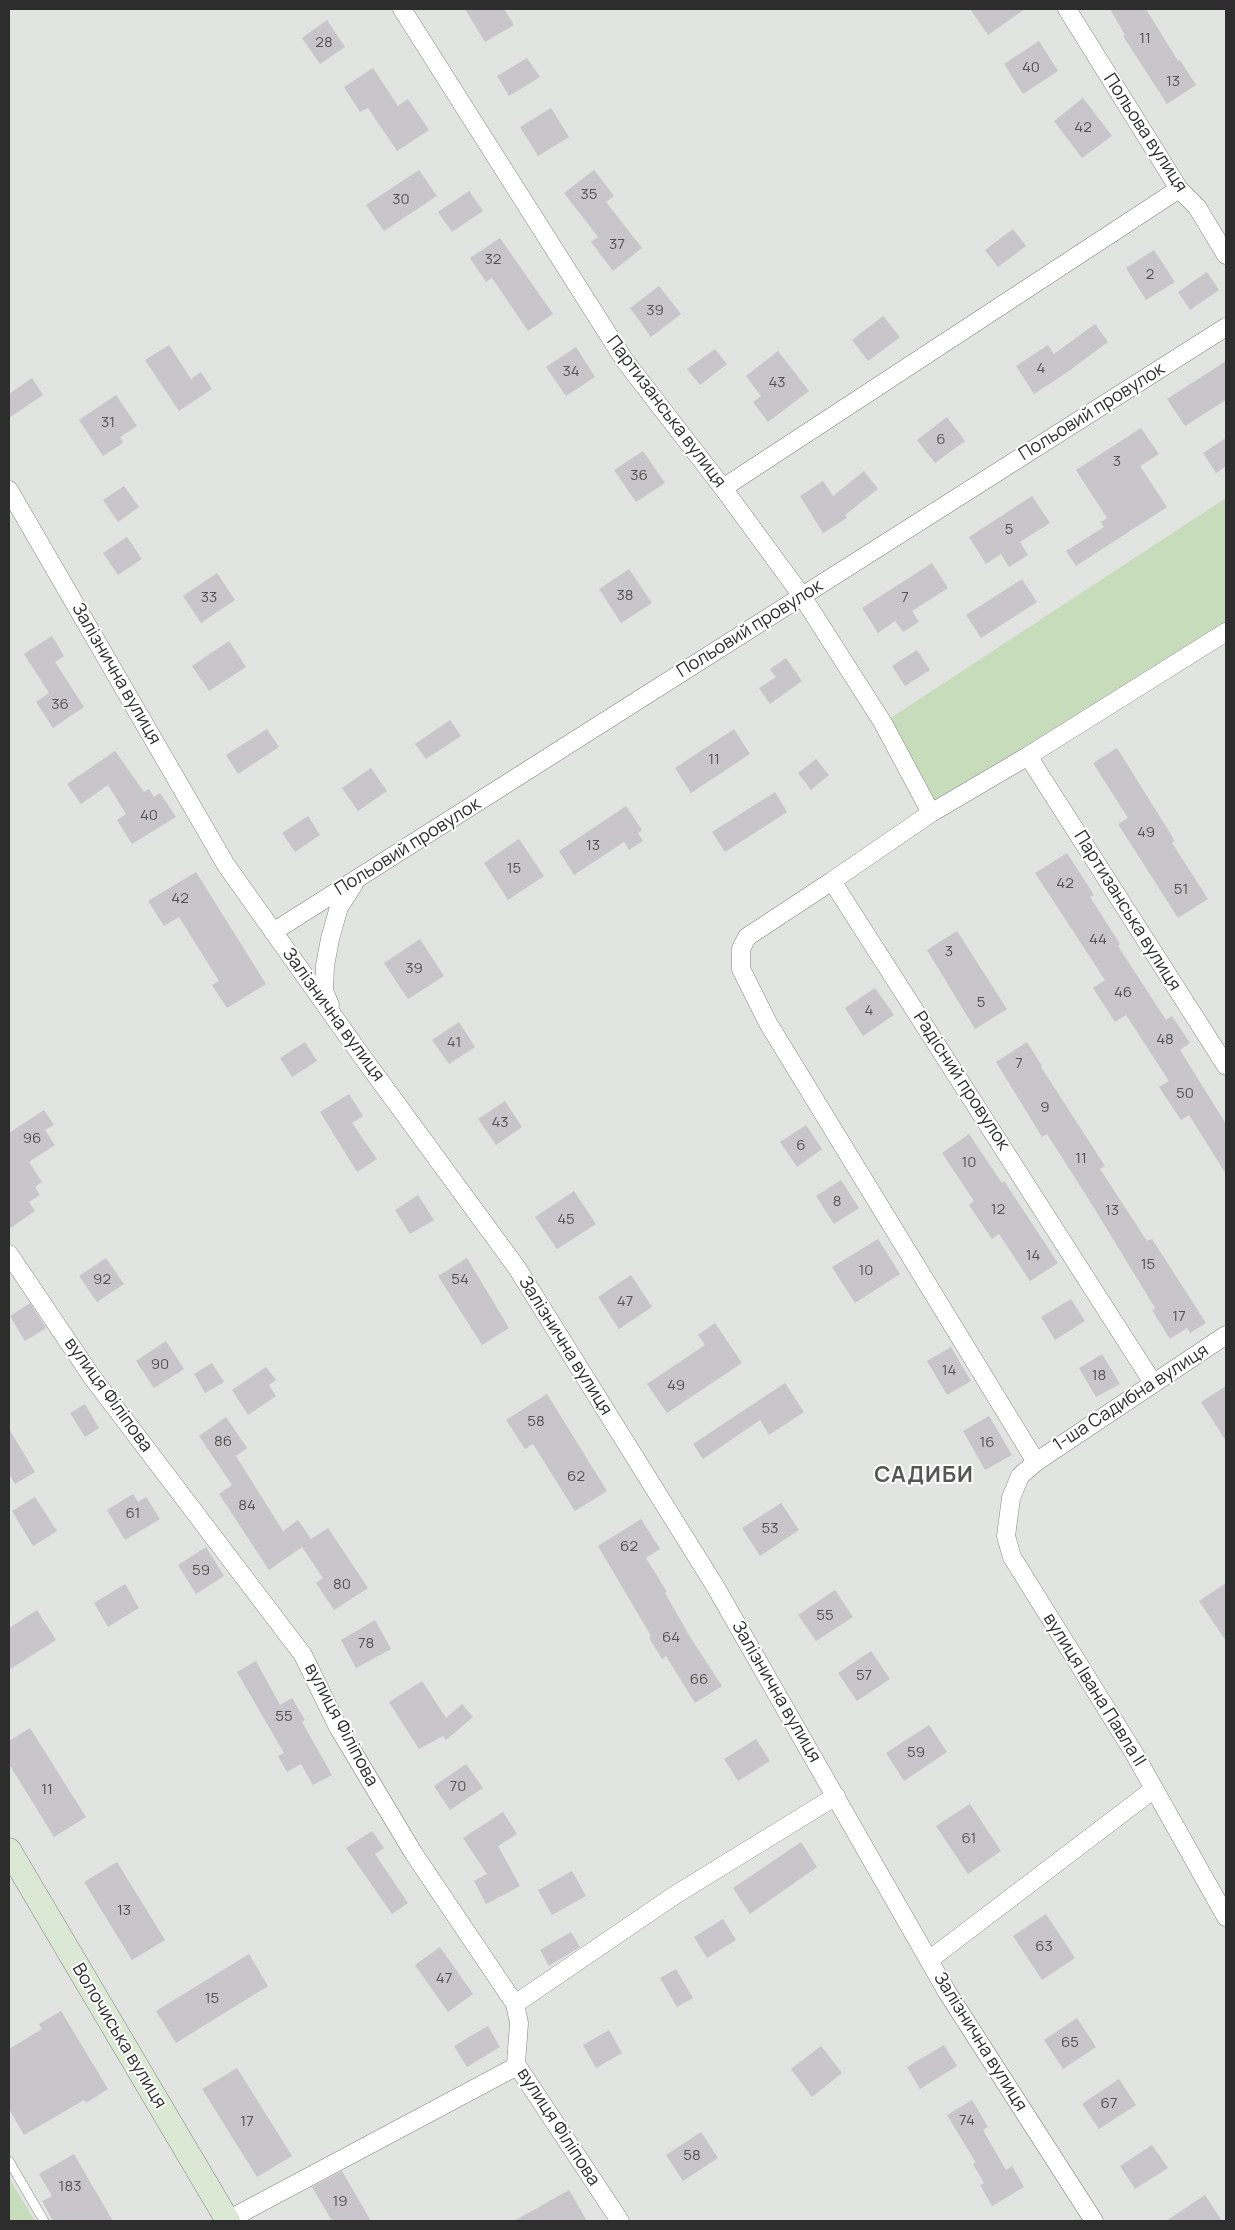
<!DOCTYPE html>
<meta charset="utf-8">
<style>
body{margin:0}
#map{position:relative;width:1235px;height:2230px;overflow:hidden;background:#e1e4e0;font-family:Manrope,sans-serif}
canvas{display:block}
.frame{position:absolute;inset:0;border:10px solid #2c2d2c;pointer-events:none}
</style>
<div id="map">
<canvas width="1235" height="2230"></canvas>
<div class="frame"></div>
</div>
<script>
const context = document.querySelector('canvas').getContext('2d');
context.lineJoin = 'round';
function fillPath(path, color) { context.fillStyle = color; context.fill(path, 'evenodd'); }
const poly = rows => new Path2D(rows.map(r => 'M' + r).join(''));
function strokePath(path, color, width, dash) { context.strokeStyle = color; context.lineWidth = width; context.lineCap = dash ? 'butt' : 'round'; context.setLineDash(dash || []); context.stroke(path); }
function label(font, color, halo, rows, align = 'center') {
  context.font = font + ' Manrope,sans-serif'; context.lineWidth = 4; context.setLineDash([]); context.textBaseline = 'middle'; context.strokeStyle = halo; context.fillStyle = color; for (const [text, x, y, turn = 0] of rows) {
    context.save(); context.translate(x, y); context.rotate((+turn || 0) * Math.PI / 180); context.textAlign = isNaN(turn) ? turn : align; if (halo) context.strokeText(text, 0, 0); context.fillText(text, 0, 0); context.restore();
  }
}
const green = poly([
 [1226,498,1226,632,931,813,883,723],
 [9,2178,35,2221,9,2221]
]);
const building = poly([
 [465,9,504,9,514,25,485,42],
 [970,9,1025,9,988,35],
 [1110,9,1146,9,1178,61,1180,60,1196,85,1167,104,1123,36,1125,35],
 [327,20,345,47,320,64,302,38],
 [1039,41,1058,71,1023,94,1004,64],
 [527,58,540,77,509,96,497,76],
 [373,68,398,106,408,99,429,130,397,151,368,108,360,112,344,87],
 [1083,98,1112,136,1082,158,1054,121],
 [551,108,569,137,538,156,520,127],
 [419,170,437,196,384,231,366,205],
 [594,170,614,196,606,202,642,248,613,271,591,242,598,237,564,193],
 [469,191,483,211,452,232,438,212],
 [1013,229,1026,246,998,267,985,250],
 [500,238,553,314,528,331,492,278,486,282,470,258],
 [1154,250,1175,282,1146,300,1126,268],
 [1207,272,1219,290,1190,310,1178,292],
 [659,286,681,314,651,337,630,308],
 [883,316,900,337,868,361,852,340],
 [1095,324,1108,342,1066,373,1034,394,1016,366,1048,345,1054,354],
 [169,345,191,379,201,372,212,389,179,411,145,360],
 [576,347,595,377,566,396,546,367],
 [715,349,727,364,700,385,687,369],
 [778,351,809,391,768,422,753,402,761,396,746,376],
 [1226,361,1226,400,1185,426,1167,399],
 [32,378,43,395,9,418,9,394],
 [116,395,137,426,120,437,123,443,103,456,79,420],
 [947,417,965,441,935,463,917,440],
 [1141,428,1159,454,1140,466,1167,507,1076,566,1066,551,1104,527,1101,522,1107,518,1076,470],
 [1226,438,1226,466,1216,473,1203,453],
 [643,451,665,483,636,502,614,470],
 [864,471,878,489,845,515,847,518,823,533,800,496,823,481,833,496],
 [124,486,139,507,118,522,103,500],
 [1032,496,1050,523,1020,542,1028,555,1009,567,1001,554,986,564,969,537],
 [127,537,142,559,118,575,103,553],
 [932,563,948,588,912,611,919,622,903,632,895,621,878,633,862,608],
 [629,569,652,603,621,623,599,589],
 [217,573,235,600,201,623,183,596],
 [1022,579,1037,602,981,638,966,615],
 [52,636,64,656,55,662,84,707,53,728,36,702,49,693,24,654],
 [229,641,246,667,209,691,192,666],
 [917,650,930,670,905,686,892,666],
 [786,658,802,681,770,704,759,688,776,677,770,669],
 [450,720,461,736,426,759,415,744],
 [267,729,279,747,238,774,226,755],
 [734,729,750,754,691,793,675,768],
 [1117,748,1175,841,1172,843,1208,899,1178,918,1118,824,1128,818,1093,763],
 [115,751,144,792,149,789,154,797,160,793,176,817,132,844,117,820,126,814,108,785,81,804,67,784],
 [816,759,829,775,811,790,798,773],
 [371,768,387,791,358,811,342,788],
 [775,792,787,812,725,852,712,832],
 [626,806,642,830,638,833,643,841,629,850,624,842,574,875,559,851],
 [308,816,320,835,295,852,282,833],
 [519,839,544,876,508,900,484,863],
 [1067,853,1094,895,1090,897,1120,944,1118,946,1166,1020,1172,1016,1190,1043,1180,1050,1226,1124,1226,1174,1189,1115,1181,1120,1159,1087,1169,1081,1126,1015,1115,1022,1093,988,1105,980,1035,873],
 [196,872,266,984,227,1008,212,985,219,981,179,917,164,926,148,901],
 [957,931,1007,1009,975,1029,927,950],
 [420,939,444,976,408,999,384,963],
 [875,988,894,1015,863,1036,845,1008],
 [459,1022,475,1047,449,1064,432,1040],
 [305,1042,317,1061,292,1077,280,1058],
 [1027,1042,1042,1066,1041,1067,1105,1166,1100,1169,1147,1241,1152,1239,1206,1323,1190,1333,1187,1328,1170,1339,1152,1310,1155,1308,1091,1203,1047,1134,1042,1137,996,1062],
 [349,1094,363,1116,352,1123,377,1159,357,1172,320,1112],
 [505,1101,522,1127,496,1145,478,1119],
 [44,1110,54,1125,45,1130,55,1145,29,1162,42,1182,35,1187,40,1195,29,1202,35,1211,9,1229,9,1133],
 [806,1125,822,1149,797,1167,780,1142],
 [969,1134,1002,1183,1004,1181,1058,1263,1030,1281,999,1234,992,1239,969,1205,974,1201,942,1153],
 [841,1180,859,1208,834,1224,816,1196],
 [574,1191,596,1224,557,1249,535,1217],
 [418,1195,434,1220,410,1234,395,1210],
 [878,1239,900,1274,855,1303,832,1267],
 [106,1258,124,1284,97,1302,79,1276],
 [467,1258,509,1328,482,1345,438,1276],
 [631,1275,652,1307,619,1329,598,1297],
 [1071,1299,1085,1321,1055,1340,1041,1317],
 [30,1303,46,1328,25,1341,10,1316],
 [715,1323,742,1363,667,1413,647,1384,705,1345,698,1335],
 [166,1341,184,1369,154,1388,136,1361],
 [951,1347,971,1381,947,1395,927,1361],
 [1102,1354,1120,1384,1096,1397,1079,1368],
 [212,1363,224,1382,205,1393,194,1374],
 [266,1367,276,1380,269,1385,276,1396,248,1415,232,1390],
 [785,1383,804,1412,769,1435,760,1420,703,1459,693,1444],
 [1226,1386,1226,1441,1201,1402],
 [547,1394,607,1491,575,1511,533,1444,525,1449,506,1420],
 [85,1404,99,1428,85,1437,70,1413],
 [989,1416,1012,1455,985,1470,963,1431],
 [226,1417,247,1448,236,1456,283,1531,298,1520,311,1539,328,1528,368,1588,334,1610,316,1583,323,1578,302,1547,269,1570,219,1494,232,1485,199,1436],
 [9,1429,35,1472,15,1484,9,1474],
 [133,1494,138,1502,146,1497,160,1519,125,1540,107,1510],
 [35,1497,57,1531,33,1546,12,1511],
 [781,1503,799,1530,760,1556,742,1528],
 [641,1519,660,1549,646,1558,667,1592,665,1593,692,1640,722,1686,695,1703,666,1656,662,1659,649,1638,651,1636,598,1546],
 [206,1547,224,1576,196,1594,178,1565],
 [1226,1583,1226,1641,1199,1601],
 [125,1584,139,1608,108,1627,94,1603],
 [835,1590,853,1617,816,1641,798,1615],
 [37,1610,56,1640,9,1670,9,1628],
 [375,1620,391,1649,356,1668,341,1640],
 [871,1651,890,1679,857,1701,838,1673],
 [256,1661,280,1705,292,1698,305,1720,302,1722,332,1775,313,1785,301,1764,287,1772,278,1756,284,1753,237,1672],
 [422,1681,446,1718,462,1704,473,1717,446,1740,443,1736,419,1749,389,1702],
 [929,1725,947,1752,904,1781,886,1753],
 [30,1728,86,1817,54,1837,9,1764,9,1741],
 [756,1739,770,1761,738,1781,724,1759],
 [466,1764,483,1788,450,1810,434,1786],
 [970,1804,1001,1851,968,1874,936,1826],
 [503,1812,517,1834,498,1846,520,1886,486,1904,474,1881,487,1874,463,1838],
 [372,1831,384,1848,375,1854,408,1903,392,1914,346,1848],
 [801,1842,817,1867,750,1914,733,1888],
 [117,1862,165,1940,132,1960,84,1882],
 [572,1871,586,1896,552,1915,538,1890],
 [1046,1914,1075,1958,1042,1980,1013,1936],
 [723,1919,736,1940,707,1958,694,1937],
 [571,1932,580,1947,549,1966,540,1950],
 [440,1947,473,1994,448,2012,415,1965],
 [249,1954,268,1986,176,2043,156,2011],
 [676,1969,693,1998,677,2007,660,1978],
 [61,2011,108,2089,86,2103,84,2100,24,2135,9,2109,9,2049,42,2029,39,2024],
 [1077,2018,1096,2047,1063,2069,1044,2040],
 [488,2026,500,2047,467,2067,454,2046],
 [609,2030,622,2053,596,2068,583,2045],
 [944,2045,957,2066,920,2089,907,2067],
 [821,2046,842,2073,812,2097,791,2069],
 [237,2068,292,2156,257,2177,202,2089],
 [1119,2079,1136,2105,1099,2129,1082,2104],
 [972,2100,988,2127,983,2130,1006,2170,1012,2166,1024,2187,992,2206,980,2185,984,2183,973,2164,976,2163,947,2115],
 [701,2132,718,2158,683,2181,666,2155],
 [1152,2145,1168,2168,1135,2189,1120,2166],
 [74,2154,93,2187,113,2221,53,2221,42,2201,52,2196,39,2174],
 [342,2171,371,2221,332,2221,312,2187],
 [569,2190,587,2221,514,2221],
 [1205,2195,1222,2221,1166,2221]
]);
const lane = poly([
 [9,2161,44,2221]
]);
const street = poly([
 [402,9,625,361,723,488,802,596,883,723,931,813],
 [1067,9,1179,189,1197,207,1226,255],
 [723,488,1179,189],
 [9,490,226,865,361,1055,517,1268,715,1586,947,1992,1094,2221],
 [1028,756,1226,1066],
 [832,881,747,937,741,949,741,969,768,1023,1036,1462],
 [273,932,1226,327],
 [330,1005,324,991,325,966,330,939,339,907,354,884],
 [9,1254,92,1377,303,1655,338,1727,414,1854,515,2004,519,2023,516,2064,620,2221],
 [1226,1335,1036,1462,1020,1476,1011,1498,1006,1536,1012,1557,1134,1753,1226,1917],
 [1153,1383,832,881,931,813,1028,756,1226,632],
 [929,1960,1154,1789],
 [515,2004,675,1895,836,1796],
 [228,2220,517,2066]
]);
const secondary = poly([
 [9,1850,228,2221]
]);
const numberNames = [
 ["11",1145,39],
 ["28",324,43],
 ["40",1031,68],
 ["13",1173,82],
 ["42",1083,128],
 ["35",589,195],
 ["30",401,200],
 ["37",617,245],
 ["32",493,260],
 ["2",1150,275],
 ["39",655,311],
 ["4",1041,369],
 ["34",571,372],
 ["43",777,383],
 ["31",108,423],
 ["6",941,440],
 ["3",1117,462],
 ["36",639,476],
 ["5",1009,530],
 ["38",625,596],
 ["33",209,598],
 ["7",905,598],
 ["36",60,705],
 ["11",714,760],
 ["40",149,816],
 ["49",1146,833],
 ["13",593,846],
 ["15",514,869],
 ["42",1065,884],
 ["51",1181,890],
 ["42",180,899],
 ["44",1098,940],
 ["3",949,952],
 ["39",414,969],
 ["46",1123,993],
 ["5",981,1003],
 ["4",869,1011],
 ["48",1165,1040],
 ["41",454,1043],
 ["7",1019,1064],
 ["50",1185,1094],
 ["9",1045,1108],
 ["43",500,1123],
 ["96",32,1139],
 ["6",801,1146],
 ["11",1081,1159],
 ["10",969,1163],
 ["8",837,1202],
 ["12",998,1210],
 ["13",1112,1211],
 ["45",566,1220],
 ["14",1033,1256],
 ["15",1148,1265],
 ["10",866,1271],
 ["92",102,1280],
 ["54",460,1280],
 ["47",625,1302],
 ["17",1179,1317],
 ["90",160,1365],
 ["14",949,1371],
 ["18",1099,1376],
 ["49",676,1386],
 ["58",536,1422],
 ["86",223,1442],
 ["16",987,1443],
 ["62",576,1477],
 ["84",247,1506],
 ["61",133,1514],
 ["53",770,1529],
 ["62",629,1547],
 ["59",201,1571],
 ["80",342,1585],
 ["55",825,1616],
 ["64",671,1638],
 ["78",366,1644],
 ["57",864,1676],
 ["66",699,1680],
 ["55",284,1717],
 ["59",916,1753],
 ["70",458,1787],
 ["11",47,1790],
 ["61",969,1839],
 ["13",124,1911],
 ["63",1044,1947],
 ["47",444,1979],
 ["15",212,1999],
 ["65",1070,2043],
 ["67",1109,2104],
 ["74",967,2121],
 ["17",247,2122],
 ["58",692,2156],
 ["183",70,2187],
 ["19",340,2202]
];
const streetNames = [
 ["Польова вулиця",1145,133,57],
 ["Партизанська вулиця",666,412,53],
 ["Польовий провулок",1092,412,-32],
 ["Польовий провулок",750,629,-32],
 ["Залізнична вулиця",116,674,60],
 ["Польовий провулок",408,847,-32],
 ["Партизанська вулиця",1127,911,58],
 ["Залізнична вулиця",333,1015,54],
 ["Радісний провулок",961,1081,57],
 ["Залізнична вулиця",565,1346,58],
 ["вулиця Філіпова",108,1395,54],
 ["1-ша Садибна вулиця",1131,1398,-33],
 ["вулиця Івана Павла II",1094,1690,58],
 ["Залізнична вулиця",776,1692,60],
 ["вулиця Філіпова",341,1725,62],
 ["Волочиська вулиця",119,2036,59],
 ["Залізнична вулиця",980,2042,58],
 ["вулиця Філіпова",558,2127,57]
];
const districtNames = [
 ["САДИБИ",924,1476]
];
fillPath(green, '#c6dcbb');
fillPath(building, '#c8c6ca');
strokePath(lane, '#838582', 10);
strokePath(street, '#838582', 19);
strokePath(secondary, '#838582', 25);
strokePath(lane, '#fff', 9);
strokePath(street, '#fff', 18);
strokePath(secondary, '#dbe8d4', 24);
label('15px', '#535354', null, numberNames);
label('18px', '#2c2d2c', '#fff', streetNames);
context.letterSpacing = '1px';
label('bold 22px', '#545753', '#fff', districtNames);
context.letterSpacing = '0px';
</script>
